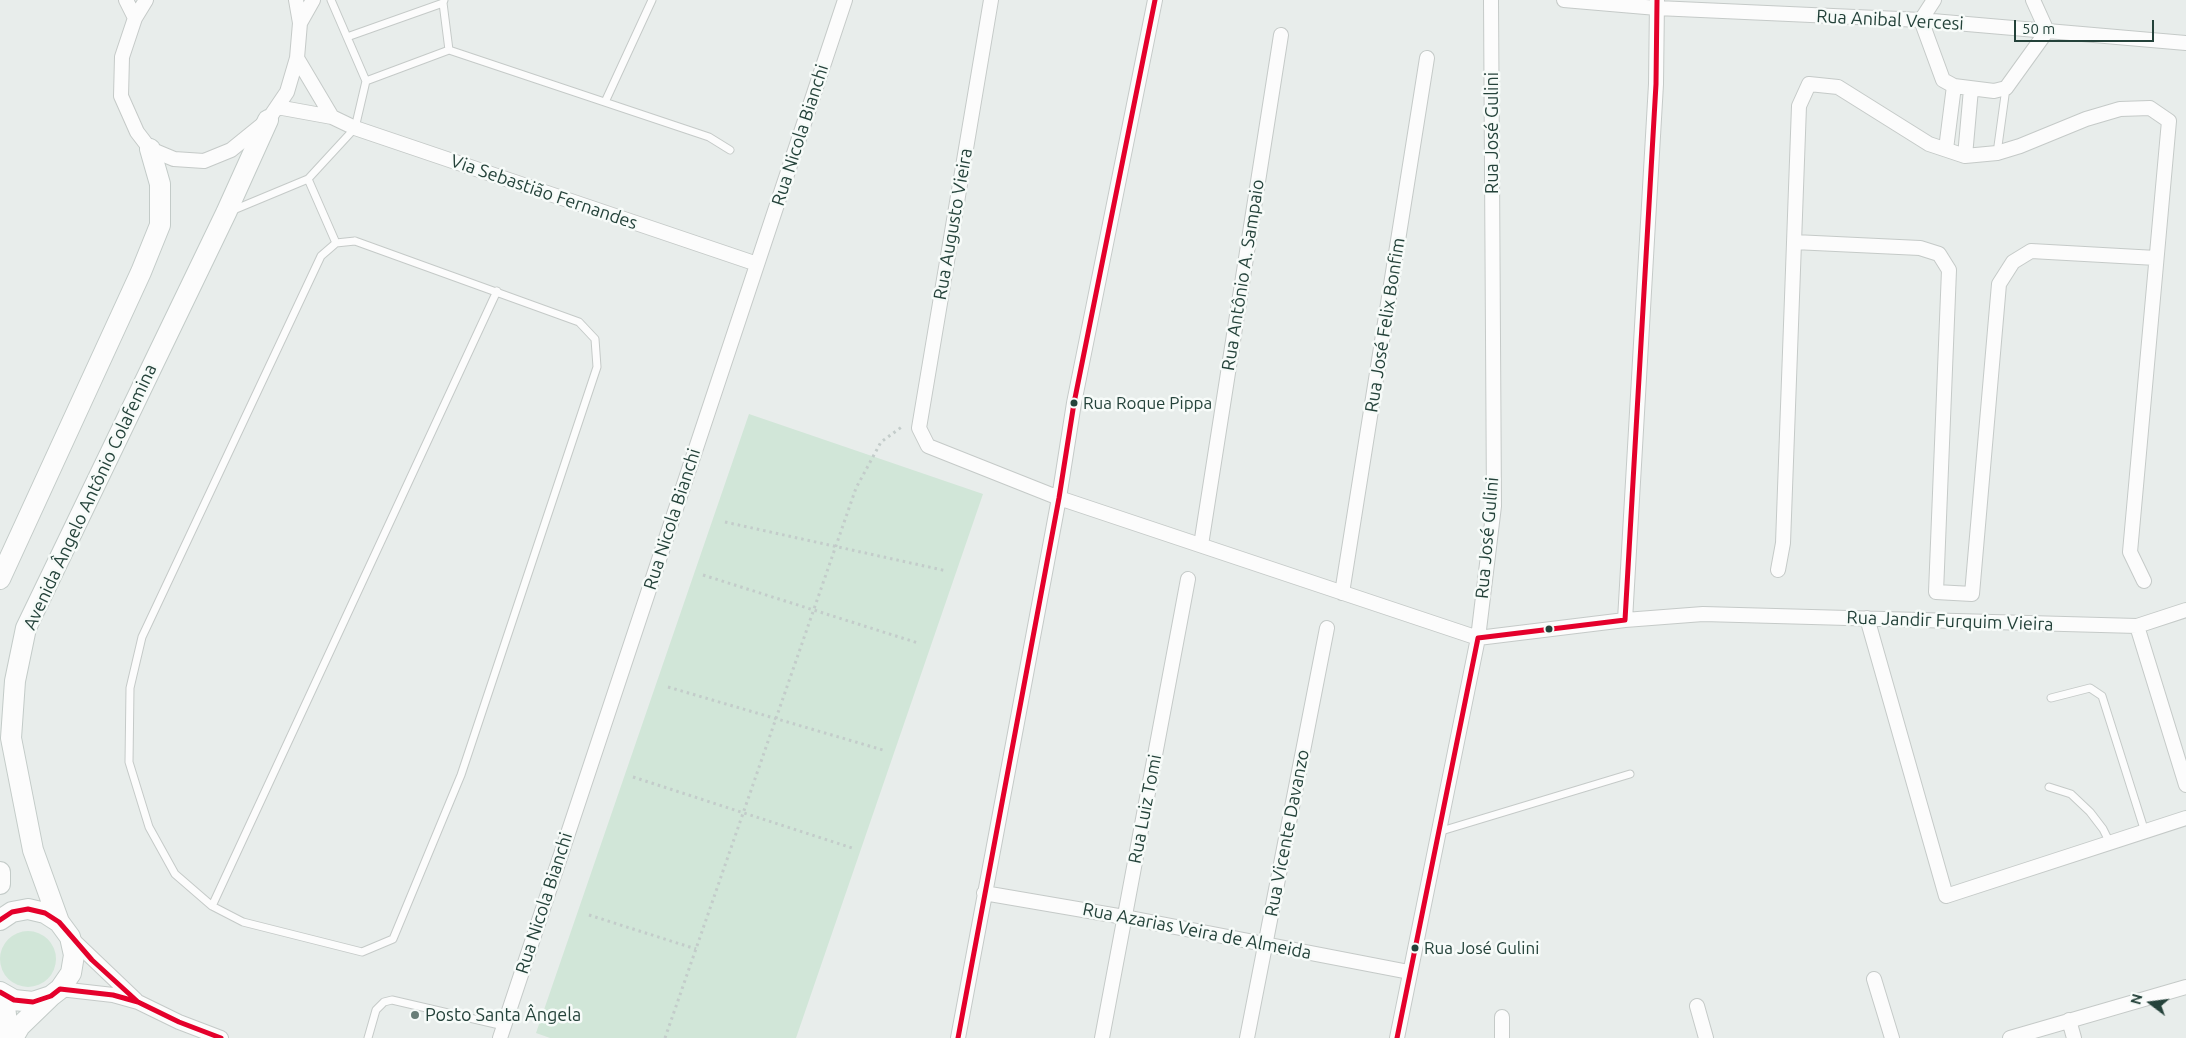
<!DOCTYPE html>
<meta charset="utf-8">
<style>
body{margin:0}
#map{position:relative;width:2186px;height:1038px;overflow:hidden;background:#e8edeb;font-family:Ubuntu,sans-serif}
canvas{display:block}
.north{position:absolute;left:2126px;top:978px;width:50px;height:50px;-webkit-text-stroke:4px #f7fbf9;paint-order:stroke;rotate:285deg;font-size:14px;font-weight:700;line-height:20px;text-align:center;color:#24423a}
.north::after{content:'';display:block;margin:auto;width:18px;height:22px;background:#24423a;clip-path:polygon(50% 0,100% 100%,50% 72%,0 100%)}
.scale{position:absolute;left:2014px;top:20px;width:140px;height:22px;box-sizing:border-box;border:2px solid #24423a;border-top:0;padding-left:6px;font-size:15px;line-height:18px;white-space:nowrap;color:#24423a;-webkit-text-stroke:4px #f7fbf9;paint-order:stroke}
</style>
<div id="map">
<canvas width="2186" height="1038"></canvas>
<div class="north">N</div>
<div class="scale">50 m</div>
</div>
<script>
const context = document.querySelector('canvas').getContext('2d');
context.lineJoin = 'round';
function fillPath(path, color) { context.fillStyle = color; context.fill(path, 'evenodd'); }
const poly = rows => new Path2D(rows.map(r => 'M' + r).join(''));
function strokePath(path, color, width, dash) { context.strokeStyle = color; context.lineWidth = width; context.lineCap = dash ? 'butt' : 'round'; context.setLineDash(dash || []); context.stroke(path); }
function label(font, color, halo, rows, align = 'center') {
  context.font = font + ' Ubuntu,sans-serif'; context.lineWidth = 5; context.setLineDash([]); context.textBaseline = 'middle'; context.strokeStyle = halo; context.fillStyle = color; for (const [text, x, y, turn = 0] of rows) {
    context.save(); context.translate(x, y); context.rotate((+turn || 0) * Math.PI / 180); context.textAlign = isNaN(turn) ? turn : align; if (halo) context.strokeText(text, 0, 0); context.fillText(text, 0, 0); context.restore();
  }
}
const green = poly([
 [749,414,983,494,796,1038,550,1038,536,1033],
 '0 959a28 28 0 1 1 56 0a28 28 0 1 1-56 0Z'
]);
const path = poly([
 [725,522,947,571],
 [703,575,918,643],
 [668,687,883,750],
 [633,777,852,848],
 [589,915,696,949],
 [665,1038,856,488,881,442,903,426]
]);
const lane = poly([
 [444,0,443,3,449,50,709,137,730,150],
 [347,37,443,3],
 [366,81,449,50],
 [605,102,652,0],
 [1997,153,2006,88],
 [308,179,336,243],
 [231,211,308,179,355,128,366,81,331,0],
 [355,241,579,322,595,339,597,367,461,775,393,939,362,952,243,922,212,906,175,874,149,827,129,762,130,688,142,637,321,256,336,243,355,241],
 [2051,698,2090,688,2102,696,2145,832],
 [2049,787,2071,794,2090,812,2103,829,2110,843],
 [1438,832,1630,774],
 [212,906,497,291],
 [368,1038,376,1010,384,1002,392,1000,504,1026]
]);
const street = poly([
 [126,0,135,18],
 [146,0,135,18,122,57,121,96,137,132,150,149,174,159,204,161,231,150,268,120,287,92,297,58,300,23,296,0],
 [991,0,919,428,928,446,1059,498,1478,638,1625,620,1703,614,2137,626,2186,610],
 [1564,0,1657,8,1921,20,2186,43],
 [1934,0,1921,20,1943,80,1954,86,1994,91,2006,88,2047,31,2033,0],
 [300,23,313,0],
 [297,58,332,117],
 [277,107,332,117,355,128,757,264],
 [1946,149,1954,86],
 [1965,156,1971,89],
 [1794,242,1920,248,1939,254,1949,270,1936,592,1972,594,1999,284,2013,262,2031,251,2156,258],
 [1201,545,1281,35],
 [1778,570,1783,543,1799,106,1809,84,1838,87,1929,144,1965,156,1997,153,2020,146,2086,119,2120,109,2150,108,2169,121,2130,552,2144,581],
 [1342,593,1427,58],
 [1867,618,1946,896,2186,818],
 [1625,620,1656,84,1657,1],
 [2137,626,2186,785],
 [984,893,1124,917,1409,972],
 [70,937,136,1000],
 [1874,979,1892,1038],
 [60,989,113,995,138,1002,179,1022,221,1038],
 [1697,1006,1706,1038],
 [1502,1017,1502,1038],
 [2069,1020,2074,1038],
 [500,1038,845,0],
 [958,1038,1059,498,1074,403,1155,0],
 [1102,1038,1188,579],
 [1247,1038,1327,628],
 [1397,1038,1478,638,1494,506,1491,0],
 [2010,1038,2186,987]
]);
const secondary = poly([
 [0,579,141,272,160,225,160,184,150,149],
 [0,872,0,884],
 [0,920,12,912,28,909,45,913,59,922,70,937,74,955,71,973,60,989,51,996,33,1002,14,1000,0,992],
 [59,922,33,850,11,738,15,681,26,628,226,213,268,120],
 [0,996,5,1007,9,1038],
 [13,1038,20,1026,50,997]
]);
const bus1 = poly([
 [0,920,12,912,28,909,45,913,59,922,92,960,138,1002],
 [0,992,14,1000,33,1002,51,996,60,989,113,995,138,1002,179,1022,221,1038],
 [958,1038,1059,498,1074,403,1155,0],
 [1397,1038,1478,638,1625,620,1656,84,1657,0]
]);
const markers = [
 [1074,403,4.5,"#24423a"],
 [1549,629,4.5,"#24423a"],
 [1415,948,4.5,"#24423a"],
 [415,1015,5,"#697e78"]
];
const busNames = [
 ["Rua Roque Pippa",1083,403],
 ["Rua José Gulini",1424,948]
];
const streetNames = [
 ["Rua Anibal Vercesi",1890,20,3],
 ["Rua José Gulini",1492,133,-90],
 ["Rua Nicola Bianchi",800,135,-72],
 ["Via Sebastião Fernandes",544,192,19],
 ["Rua Augusto Vieira",953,224,-80],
 ["Rua Antônio A. Sampaio",1243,275,-81],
 ["Rua José Felix Bonfim",1385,325,-81],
 ["Avenida Ângelo Antônio Colafemina",90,497,-65],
 ["Rua Nicola Bianchi",672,519,-72],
 ["Rua José Gulini",1487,538,-85],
 ["Rua Jandir Furquim Vieira",1950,621,2],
 ["Rua Luiz Tomi",1145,809,-79],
 ["Rua Vicente Davanzo",1287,833,-79],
 ["Rua Nicola Bianchi",544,903,-72],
 ["Rua Azarias Veira de Almeida",1197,931,11]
];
const poiNames = [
 ["Posto Santa Ângela",425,1015]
];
fillPath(green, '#d1e6d8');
strokePath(lane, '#c5cac8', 9);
strokePath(street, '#c5cac8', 16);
strokePath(secondary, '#c3cbc8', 22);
strokePath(path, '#c3ccca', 3, [2.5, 4]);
strokePath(lane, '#fcfcfc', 7);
strokePath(street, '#fcfcfc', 14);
strokePath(secondary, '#fcfcfc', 20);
strokePath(bus1, '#e4002b', 5);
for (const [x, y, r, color] of markers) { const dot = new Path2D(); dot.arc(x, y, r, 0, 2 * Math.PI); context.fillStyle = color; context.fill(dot); strokePath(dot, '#f7fbf9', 2); }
label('17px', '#24423a', '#f7fbf9', busNames, 'left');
label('18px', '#24423a', '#f7fbf9', streetNames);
label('18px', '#24423a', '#f7fbf9', poiNames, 'left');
</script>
